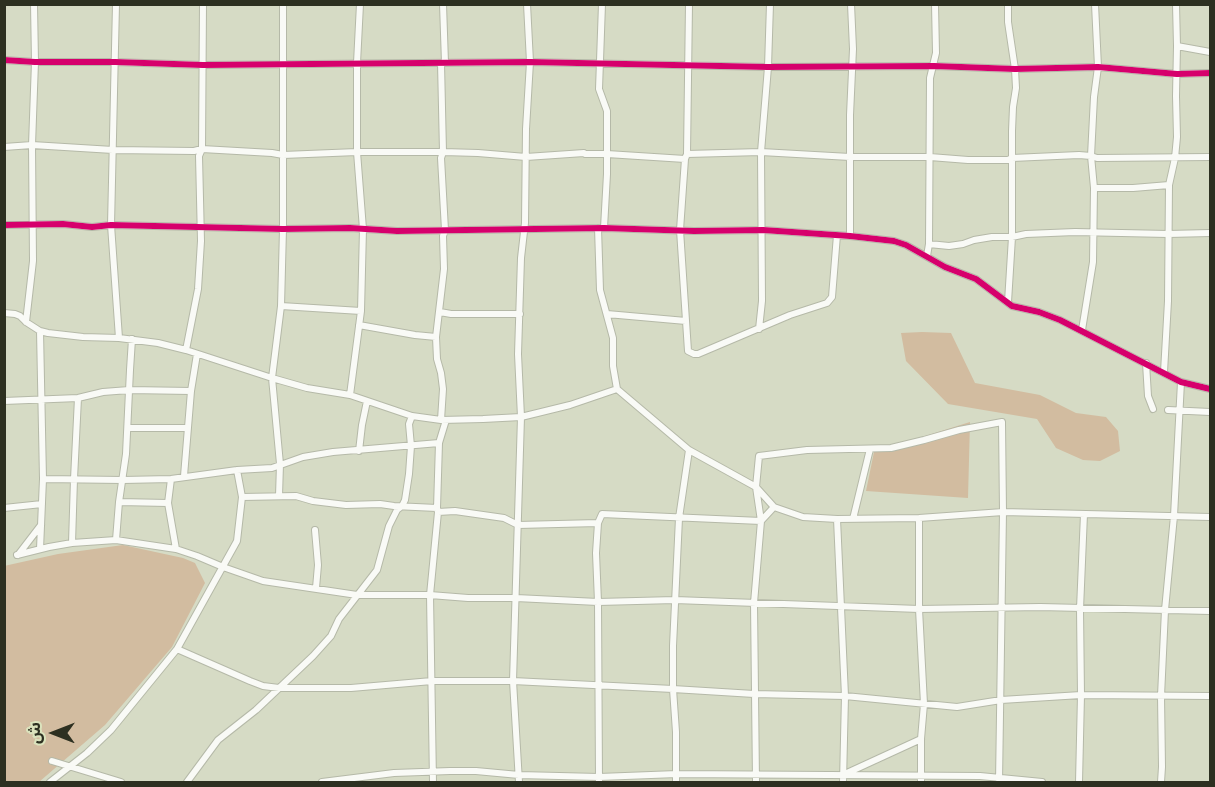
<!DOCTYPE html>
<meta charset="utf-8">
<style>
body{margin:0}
#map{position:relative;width:1215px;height:787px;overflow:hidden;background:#d6dbc5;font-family:"Sofia Sans Condensed","Noto Sans Arabic",sans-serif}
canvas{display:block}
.frame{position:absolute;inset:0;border:6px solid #2d3021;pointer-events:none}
.north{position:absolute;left:24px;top:703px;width:60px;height:60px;-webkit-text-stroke:4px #dbe3bd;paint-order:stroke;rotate:270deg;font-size:16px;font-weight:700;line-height:24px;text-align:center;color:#2d3021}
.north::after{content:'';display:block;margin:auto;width:21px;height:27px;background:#2d3021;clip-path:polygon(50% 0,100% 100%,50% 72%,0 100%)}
</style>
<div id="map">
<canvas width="1215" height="787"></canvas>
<div class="frame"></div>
<div class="north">ش</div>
</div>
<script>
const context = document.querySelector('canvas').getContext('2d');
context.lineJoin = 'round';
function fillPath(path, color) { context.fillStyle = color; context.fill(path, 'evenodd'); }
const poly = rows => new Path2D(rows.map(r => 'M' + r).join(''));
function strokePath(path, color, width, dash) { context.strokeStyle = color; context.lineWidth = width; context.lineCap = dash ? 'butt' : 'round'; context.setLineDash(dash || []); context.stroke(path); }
const green = poly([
 [922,332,951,333,975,383,1040,395,1076,413,1106,417,1118,431,1120,451,1100,461,1083,460,1056,448,1037,419,948,404,906,361,901,333],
 [970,422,968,498,866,491,874,452],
 [123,545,183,558,195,563,205,583,172,647,105,725,39,782,5,782,4,566,58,554]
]);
const street = poly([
 [116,4,111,225,119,338],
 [443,4,445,63],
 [602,4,599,89,607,111,607,174,604,228],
 [689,4,687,154,685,159,680,230,688,351,694,354,698,354,790,315,827,303,832,297,837,235],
 [1177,46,1210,52],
 [4,60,35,62,115,62,203,65,530,62,768,67,934,66,1015,69,1098,67,1177,74,1210,73],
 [4,147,32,145,113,150,194,151,202,149,272,153,283,155,357,152,443,152,478,153,526,157,584,153,585,154,607,154,685,159],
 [687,154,761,152,850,157,930,157,968,160,1008,160,1012,158,1079,155,1091,156,1097,158,1210,157],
 [1094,188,1133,188,1169,185],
 [4,225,63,224,92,227,111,225,283,229,350,228,397,231,604,228,694,231,763,230,850,236,894,241,906,245,945,267,976,279,1012,306,1039,312,1060,320,1181,382,1210,389],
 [598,228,600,290,613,338,613,366,617,389,689,450,756,487,774,507,803,517,837,519,919,518,1003,512,1210,517],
 [850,236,850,115,853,49,851,4],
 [929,244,949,246,963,244,974,240,992,237,1012,237,1026,234,1075,232,1168,234,1210,233],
 [927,256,929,244,930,78,936,53,935,4],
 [1008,302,1012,237,1012,131,1013,107,1016,88,1015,69,1008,22,1008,4],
 [281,306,361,311],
 [440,312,451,314,520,314],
 [4,313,15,314,20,316,26,322,40,331,48,333,83,337,119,338,158,343,186,350,272,378,307,388,350,395,412,416,441,420,483,419,521,417,570,405,617,389],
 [607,314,686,321],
 [26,322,33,261,32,145,35,62,34,4],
 [359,325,415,335,436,337],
 [759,329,762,301,761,152,768,67,770,4],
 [1082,330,1093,262,1094,188,1091,156,1094,97,1098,67,1095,4],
 [186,350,198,289,201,241,199,156,202,149,203,4],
 [1146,363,1148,396,1153,409],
 [1164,372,1168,301,1169,185,1175,158,1177,137,1176,96,1177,46,1176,4],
 [350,395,361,311,363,229,357,152,357,63,360,4],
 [4,401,78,398,103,392,129,390,191,391],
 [1168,410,1210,412],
 [441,420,443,389,441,373,437,359,436,337,444,269,443,236,445,230,441,158,443,152,441,63],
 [128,428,188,428],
 [359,451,362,425,367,401],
 [184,476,191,391,197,354],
 [43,479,123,480,171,479,237,470,272,468,303,457,333,452,439,443,446,420],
 [171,479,168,503,176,549],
 [279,496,280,464,272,378,281,306,283,229,283,4],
 [242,497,296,496,313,501,346,505,380,504,394,506,437,508],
 [119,502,168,503],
 [4,508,42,504],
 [438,512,455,511,504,518,518,525,598,523],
 [919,518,919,609,924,704,921,739,921,782],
 [837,519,845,696,843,782],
 [853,519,870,449],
 [315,530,318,565,316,588],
 [116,540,119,502,126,454,130,370,132,339],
 [72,543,74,479,78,398],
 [40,549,43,479,40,331],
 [17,555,49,547,72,543,116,540,176,549,197,556,223,567,263,581,357,595,430,595,468,598,516,598,598,602,675,600,919,609,1040,607,1210,611],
 [18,555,41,525],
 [177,649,250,681,263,686,279,688,351,688,432,681,513,681,673,689,754,694,845,696,957,707,1001,700,1081,695,1210,696],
 [52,761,121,782],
 [847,773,921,739],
 [50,782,87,753,111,730,177,649,237,541,242,497,237,470],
 [187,782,218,740,256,710,313,656,331,636,339,619,377,570,389,526,397,510,402,506,405,500,409,474,411,446,409,424,412,416],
 [322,782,394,773,450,771,476,771,519,775,599,777,677,774,980,776,1042,782],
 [433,782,430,595,438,512,437,508,439,443],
 [519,782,513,681,521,417,518,354,521,258,525,223,526,129,530,62,527,4],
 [599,782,598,602,596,553,598,523,602,514,761,521,774,507],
 [676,782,676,732,673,689,673,646,679,518,689,450],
 [756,782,754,603,761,521,756,487,759,456,807,450,891,448,924,440,959,430,1002,422,1003,512,999,782],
 [1079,782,1081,695,1080,609,1084,514],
 [1161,782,1162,767,1161,696,1165,610,1174,516,1181,382]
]);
const cycleway = poly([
 [4,60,35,62,115,62,203,65,530,62,768,67,934,66,1015,69,1098,67,1177,74,1210,73],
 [4,225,63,224,92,227,111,225,283,229,350,228,397,231,604,228,694,231,763,230,850,236,894,241,906,245,945,267,976,279,1012,306,1039,312,1060,320,1181,382,1210,389]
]);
fillPath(green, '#d2bca0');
strokePath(street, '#b5b9a8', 8);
strokePath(street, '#f9faf6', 6);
strokePath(cycleway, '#d6006c', 6);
</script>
